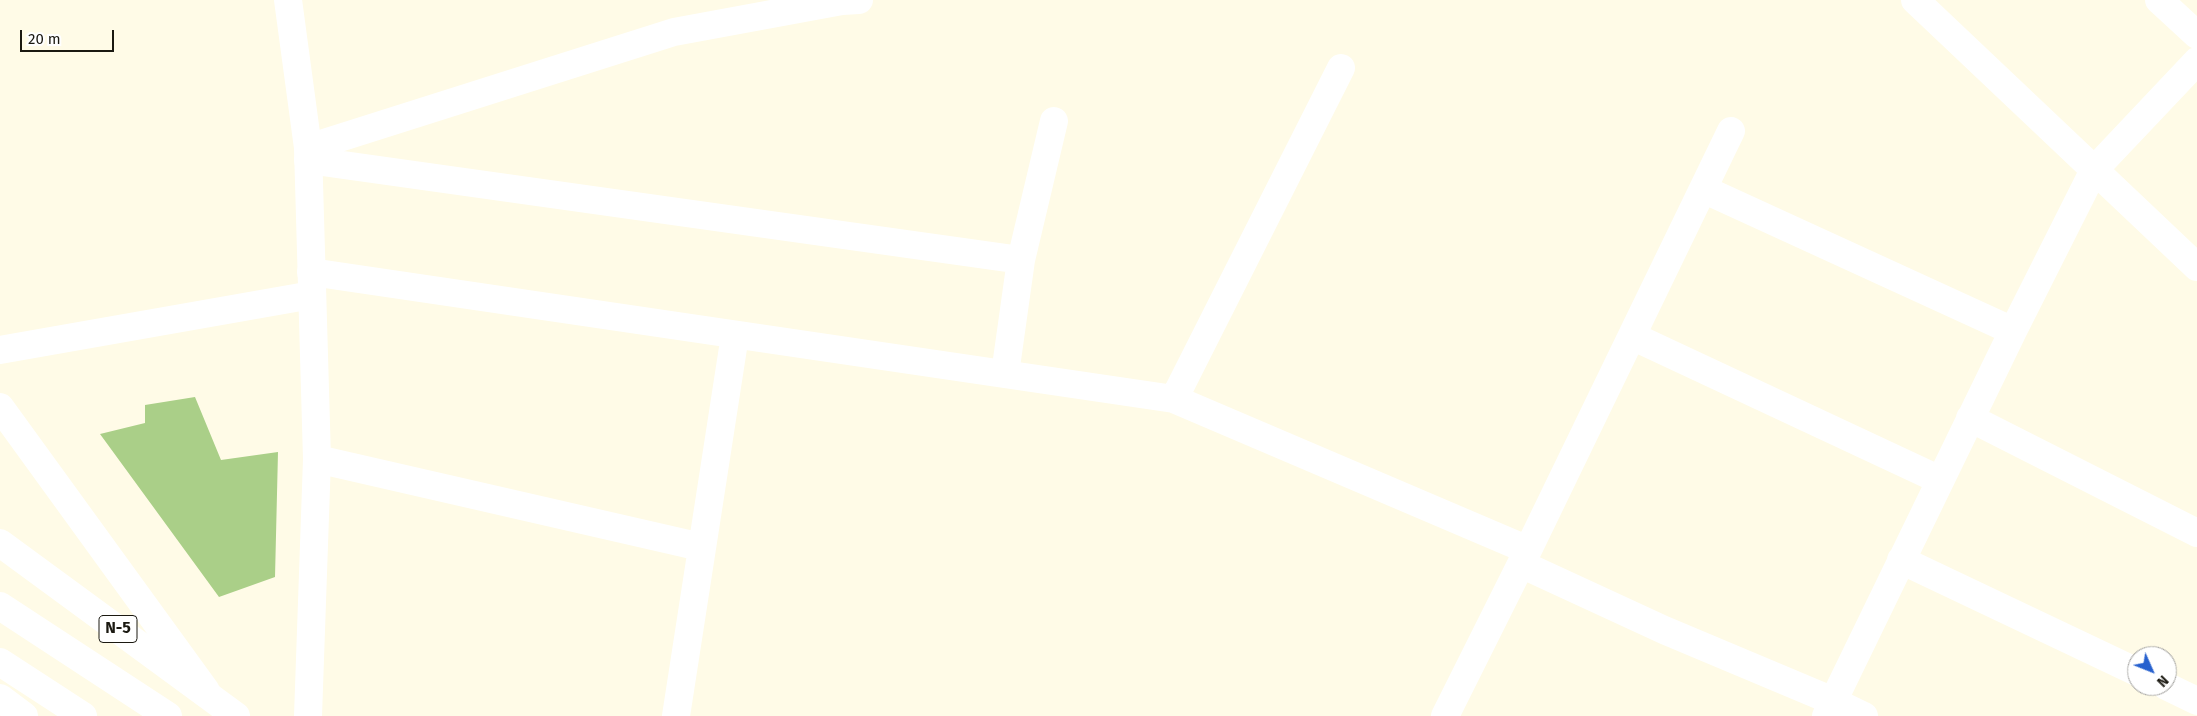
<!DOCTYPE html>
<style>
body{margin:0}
#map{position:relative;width:2197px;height:716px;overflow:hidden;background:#fffbe7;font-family:"Fira Sans",sans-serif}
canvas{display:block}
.north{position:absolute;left:2127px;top:646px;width:50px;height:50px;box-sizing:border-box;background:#fff;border:1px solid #a4a3a0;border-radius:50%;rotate:134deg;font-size:14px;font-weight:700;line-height:20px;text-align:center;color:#1b1911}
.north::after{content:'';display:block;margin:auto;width:18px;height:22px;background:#2761ce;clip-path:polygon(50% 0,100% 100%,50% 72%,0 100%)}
.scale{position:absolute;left:20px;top:30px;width:94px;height:22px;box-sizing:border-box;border:2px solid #1b1911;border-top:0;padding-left:6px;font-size:15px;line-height:18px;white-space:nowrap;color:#1b1911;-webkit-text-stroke:4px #fff;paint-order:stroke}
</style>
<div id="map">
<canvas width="2197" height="716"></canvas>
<div class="north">N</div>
<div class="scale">20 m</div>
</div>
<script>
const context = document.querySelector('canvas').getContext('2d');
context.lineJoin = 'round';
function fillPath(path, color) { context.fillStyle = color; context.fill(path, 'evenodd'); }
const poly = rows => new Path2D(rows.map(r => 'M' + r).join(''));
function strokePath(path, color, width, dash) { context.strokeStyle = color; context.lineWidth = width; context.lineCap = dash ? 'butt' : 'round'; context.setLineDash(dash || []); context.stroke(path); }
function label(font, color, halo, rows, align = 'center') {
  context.font = font + ' "Fira Sans",sans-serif'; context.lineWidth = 4; context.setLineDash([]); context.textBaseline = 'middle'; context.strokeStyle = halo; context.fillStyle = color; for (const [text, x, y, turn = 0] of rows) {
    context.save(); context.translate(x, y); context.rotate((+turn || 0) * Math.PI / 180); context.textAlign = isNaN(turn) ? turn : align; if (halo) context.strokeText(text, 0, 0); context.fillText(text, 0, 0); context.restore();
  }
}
const building = poly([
 [195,397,221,460,278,452,275,577,219,597,100,434,145,423,145,405]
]);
const minor = poly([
 [1915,0,2197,267],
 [2159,0,2197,35],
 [308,148,674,32,842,1,859,0],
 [308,160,1021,260],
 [1703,189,2013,331],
 [311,272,1174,399,1528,550],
 [1632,336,1940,480],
 [0,350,312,295],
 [1005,374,1021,260,1054,121],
 [1174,399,1341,68],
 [0,407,206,691],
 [1970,418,2197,533],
 [317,459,701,547],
 [1901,560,2137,672],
 [1521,564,1664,630,1833,701,1864,716],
 [2166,686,2197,701],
 [676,716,735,335],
 [1445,716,1528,550,1731,131],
 [1826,716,2013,331,2094,170,2197,61]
]);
const tertiary = poly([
 [288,0,308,148,317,459,308,716]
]);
const primary = poly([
 [0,606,168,716],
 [0,662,83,716]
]);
const trunk = poly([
 [0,543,236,716],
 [0,698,24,716]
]);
const shields = [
 [118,629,38]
];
const shieldNames = [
 ["N-5",118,629]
];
fillPath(building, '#aacf88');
strokePath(minor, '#fff', 28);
strokePath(tertiary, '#fff', 28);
strokePath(primary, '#fff', 28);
strokePath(trunk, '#fff', 28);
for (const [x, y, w] of shields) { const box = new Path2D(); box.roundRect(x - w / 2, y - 13.5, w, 27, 4); context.fillStyle = '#fff'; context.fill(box); strokePath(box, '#1b1911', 1); }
label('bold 16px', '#1b1911', null, shieldNames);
</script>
